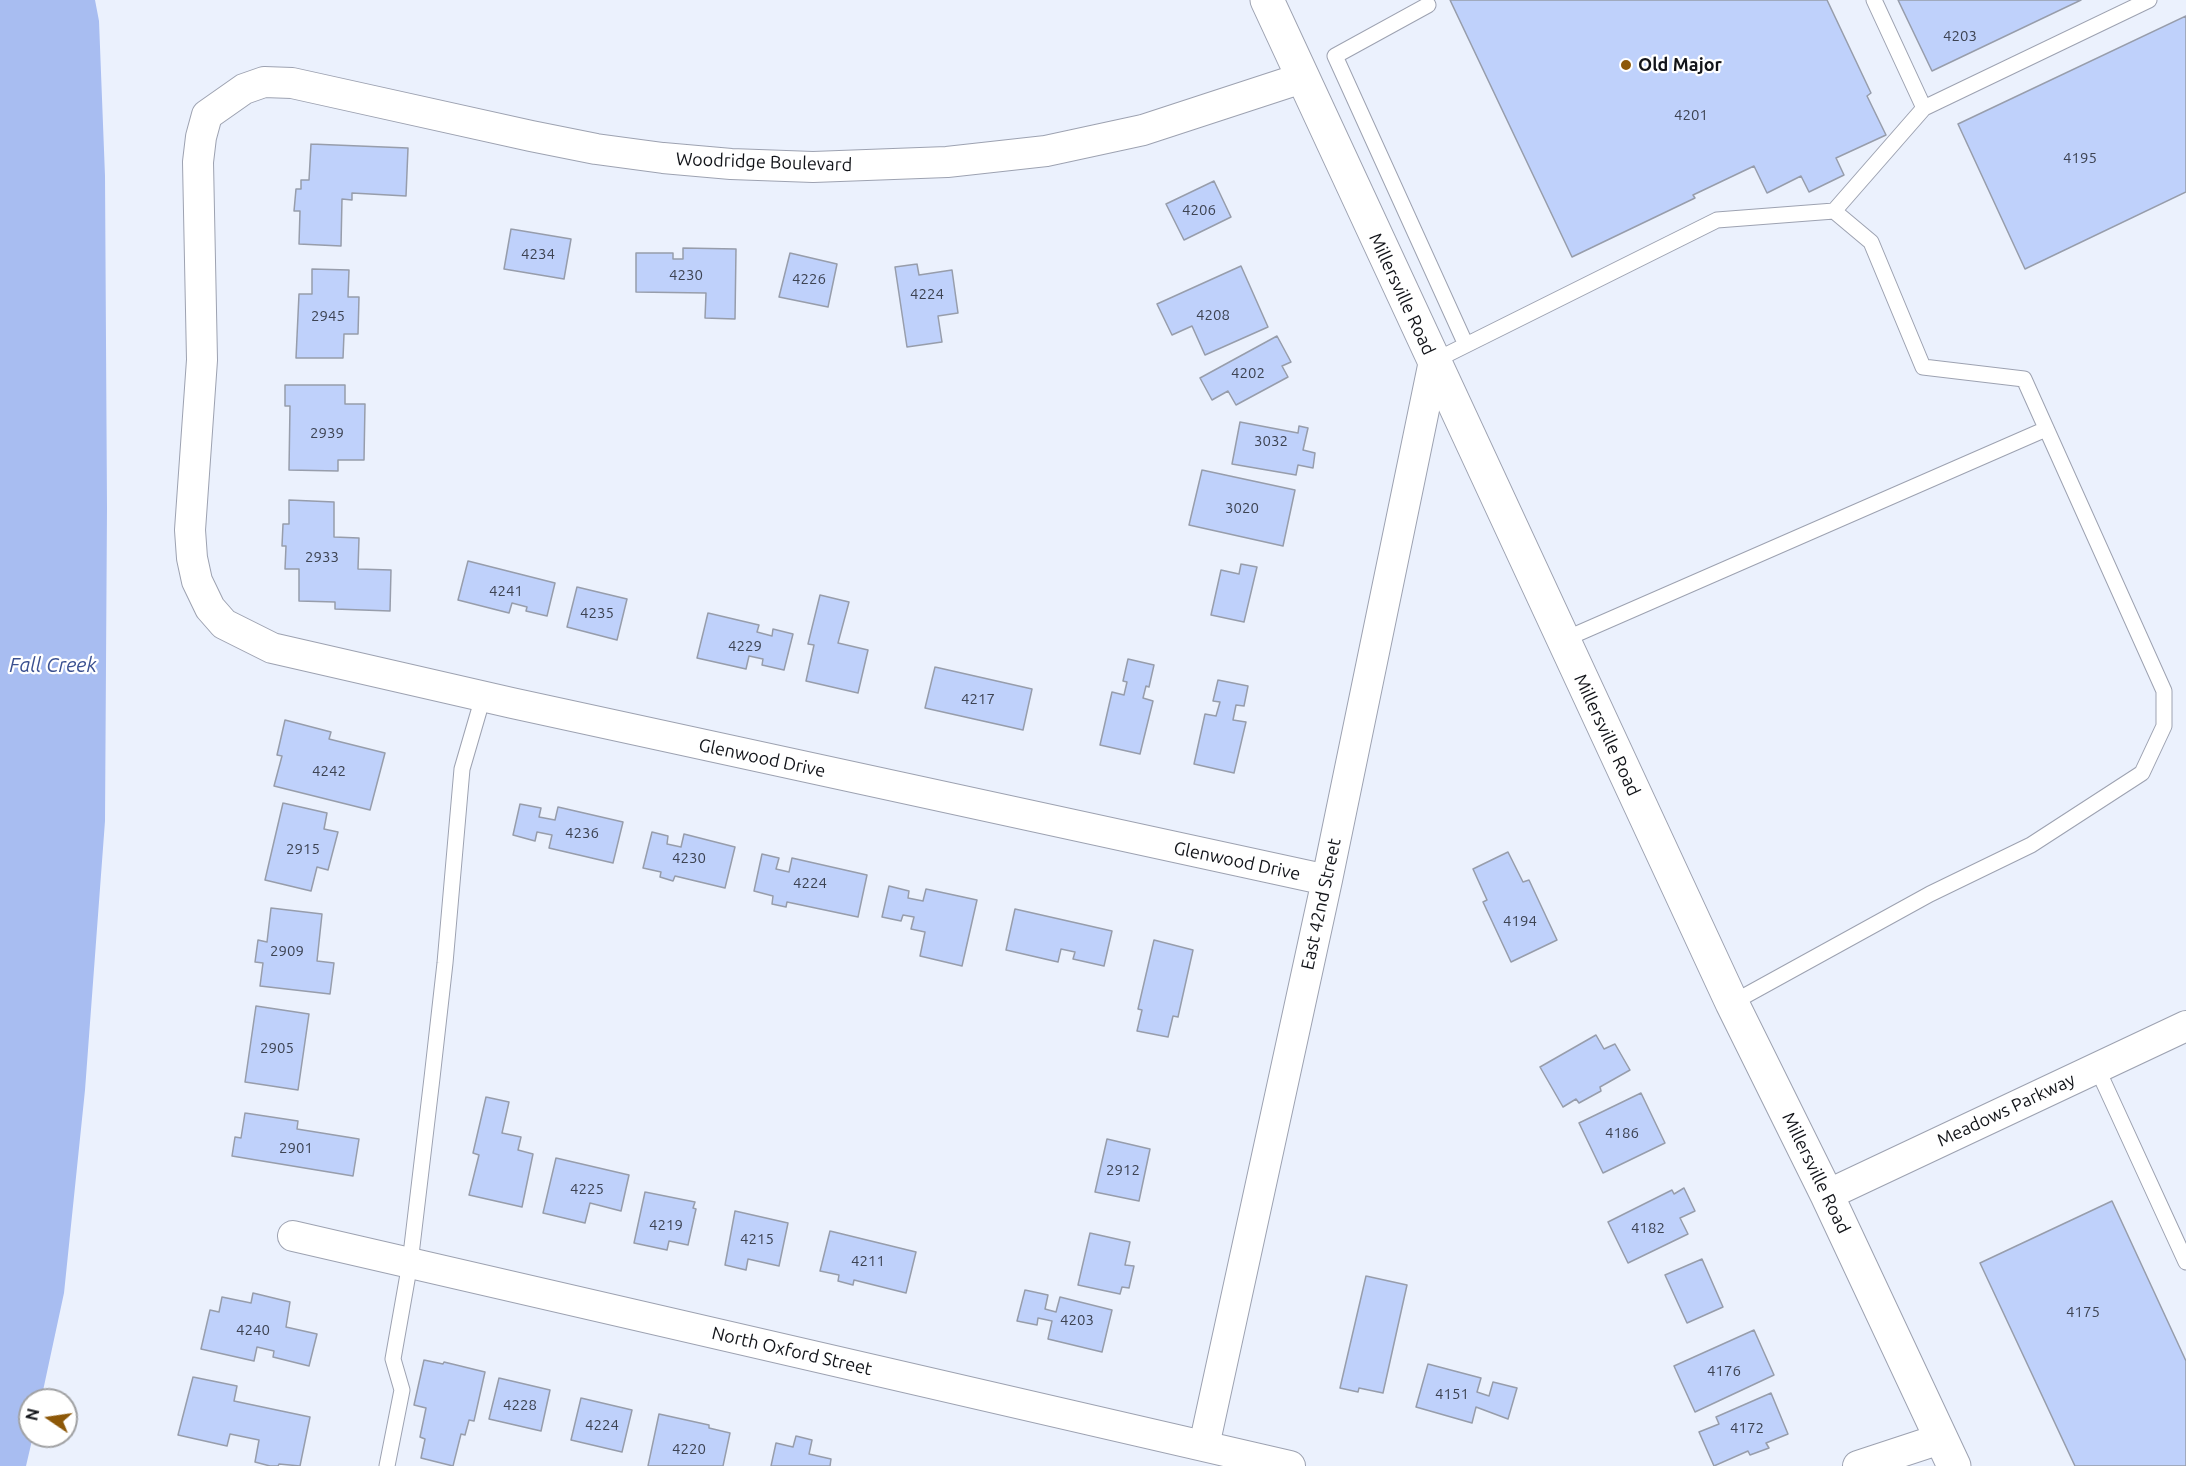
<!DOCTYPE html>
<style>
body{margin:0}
#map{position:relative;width:2186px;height:1466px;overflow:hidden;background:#ebf1fd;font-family:Ubuntu,sans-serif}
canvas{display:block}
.north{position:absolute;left:18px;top:1388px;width:60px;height:60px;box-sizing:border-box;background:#fff;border:2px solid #a0a1a3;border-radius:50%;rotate:283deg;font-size:16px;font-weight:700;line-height:24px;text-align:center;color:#121419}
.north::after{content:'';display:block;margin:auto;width:21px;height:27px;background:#8d5808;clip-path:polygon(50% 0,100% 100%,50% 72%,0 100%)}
</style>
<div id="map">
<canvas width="2186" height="1466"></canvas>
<div class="north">N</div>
</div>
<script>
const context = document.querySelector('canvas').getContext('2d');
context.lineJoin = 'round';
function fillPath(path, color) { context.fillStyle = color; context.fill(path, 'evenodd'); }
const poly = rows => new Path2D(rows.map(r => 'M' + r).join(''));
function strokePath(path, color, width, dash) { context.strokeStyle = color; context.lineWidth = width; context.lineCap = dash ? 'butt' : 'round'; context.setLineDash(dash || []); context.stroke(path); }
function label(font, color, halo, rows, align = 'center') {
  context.font = font + ' Ubuntu,sans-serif'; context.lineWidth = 4.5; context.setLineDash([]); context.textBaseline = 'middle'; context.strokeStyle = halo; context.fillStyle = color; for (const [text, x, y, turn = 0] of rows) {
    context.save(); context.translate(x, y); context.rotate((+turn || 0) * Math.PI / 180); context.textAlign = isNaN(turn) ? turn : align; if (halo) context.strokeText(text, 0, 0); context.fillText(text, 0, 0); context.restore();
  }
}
const water = poly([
 [0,0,95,0,99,21,105,176,107,508,105,821,85,1090,64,1293,41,1400,30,1400,30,1436,33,1436,26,1466,0,1466]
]);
const building = poly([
 [1450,0,1827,0,1871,93,1867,96,1886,135,1836,158,1844,175,1809,192,1801,176,1767,193,1754,166,1693,195,1695,198,1572,257,1450,0],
 [1898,0,2081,0,1932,71,1898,0],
 [2186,16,2186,192,2025,269,1958,124,2186,16],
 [311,144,408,148,406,196,352,193,352,200,342,199,341,246,299,244,300,211,294,211,296,189,301,189,301,180,309,180,311,144],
 [1214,181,1231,217,1184,240,1166,204,1214,181],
 [511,229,571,239,564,279,504,269,511,229],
 [683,248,736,249,735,319,705,318,706,293,636,292,636,253,673,253,673,259,683,259,683,248],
 [790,253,837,264,828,307,779,297,790,253],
 [917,264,919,275,952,270,958,313,938,316,942,342,907,347,895,267,917,264],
 [1241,266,1268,327,1205,355,1192,326,1172,335,1157,304,1241,266],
 [312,269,349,270,348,297,359,297,358,334,344,334,343,358,296,358,299,294,312,294,312,269],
 [1277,336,1291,362,1282,366,1288,377,1236,405,1228,391,1212,400,1200,378,1277,336],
 [285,385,345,385,345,404,365,404,364,460,338,460,338,471,289,470,290,406,285,406,285,385],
 [1240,422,1298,433,1299,426,1308,428,1303,450,1315,453,1313,468,1298,465,1296,475,1232,464,1240,422],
 [1202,470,1295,490,1283,546,1189,525,1202,470],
 [289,500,334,502,334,537,359,538,358,569,391,570,390,611,335,609,335,602,299,601,299,569,285,569,286,546,282,546,283,524,289,524,289,500],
 [468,561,555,583,547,616,526,611,527,607,512,603,509,613,458,600,468,561],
 [1241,564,1257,567,1244,622,1211,615,1221,570,1239,574,1241,564],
 [577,587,627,599,617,640,567,627,577,587],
 [820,595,849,602,838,643,868,650,858,693,806,681,814,645,808,644,820,595],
 [708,613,759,625,757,632,772,636,773,629,793,634,784,670,762,665,763,659,749,656,746,669,697,658,708,613],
 [1128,659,1154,665,1149,687,1146,686,1143,698,1153,701,1140,754,1100,745,1112,692,1124,695,1127,682,1123,681,1128,659],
 [935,667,1032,689,1023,730,925,708,935,667],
 [1218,680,1248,686,1244,706,1236,705,1233,720,1246,722,1234,773,1194,764,1205,714,1216,716,1220,702,1213,701,1218,680],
 [285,720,331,732,329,739,385,753,370,810,274,786,282,756,277,755,285,720],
 [283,803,327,813,324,829,338,832,328,870,317,867,311,891,265,880,283,803],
 [520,804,541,808,539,817,555,820,558,807,623,822,613,863,549,848,552,835,537,832,535,841,513,835,520,804],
 [652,832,668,836,667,844,681,847,684,834,735,847,725,888,675,876,673,881,660,877,661,872,643,868,652,832],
 [1508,852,1523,882,1529,880,1557,940,1511,962,1483,902,1487,900,1473,869,1508,852],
 [762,854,779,858,776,869,789,872,792,858,867,875,858,917,787,902,786,907,772,904,773,896,754,891,762,854],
 [889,886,909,891,908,898,923,901,926,889,977,900,962,966,920,956,925,932,911,929,914,917,903,915,901,921,882,917,889,886],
 [271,908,322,914,317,961,334,963,330,994,260,986,263,963,255,962,258,940,267,942,271,908],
 [1015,909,1112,931,1104,966,1073,959,1075,952,1061,949,1058,962,1006,950,1015,909],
 [1154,940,1193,950,1178,1017,1173,1016,1168,1037,1137,1031,1142,1010,1138,1009,1154,940],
 [256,1006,309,1014,298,1090,245,1082,256,1006],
 [1596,1035,1604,1049,1615,1044,1630,1070,1600,1087,1601,1091,1579,1103,1576,1099,1563,1107,1540,1067,1596,1035],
 [1641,1093,1665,1143,1603,1173,1579,1123,1641,1093],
 [486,1097,509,1102,502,1133,521,1137,518,1150,533,1154,522,1207,469,1195,479,1155,473,1153,486,1097],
 [245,1113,298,1121,297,1129,359,1139,353,1176,232,1156,235,1137,241,1138,245,1113],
 [1107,1139,1150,1149,1139,1201,1095,1192,1107,1139],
 [556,1158,629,1175,621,1211,590,1203,585,1223,543,1213,556,1158],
 [1684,1188,1695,1211,1680,1218,1688,1234,1628,1263,1608,1222,1672,1190,1674,1194,1684,1188],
 [645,1192,695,1202,693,1208,696,1209,688,1245,669,1241,667,1250,634,1243,645,1192],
 [2112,1201,2186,1361,2186,1466,2075,1466,1980,1263,2112,1201],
 [735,1211,788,1223,779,1266,748,1259,746,1270,725,1265,735,1211],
 [830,1231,916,1252,906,1293,854,1280,853,1285,838,1281,839,1275,820,1271,830,1231],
 [1090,1233,1130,1242,1125,1265,1134,1266,1129,1288,1122,1287,1120,1294,1078,1285,1090,1233],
 [1702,1259,1723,1307,1687,1323,1665,1275,1702,1259],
 [1366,1276,1407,1285,1383,1393,1359,1388,1358,1392,1340,1388,1366,1276],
 [1025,1290,1048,1295,1045,1309,1056,1312,1060,1297,1112,1310,1102,1352,1048,1339,1052,1321,1038,1318,1037,1325,1017,1321,1025,1290],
 [253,1293,290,1302,286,1327,317,1334,309,1366,273,1357,274,1351,257,1347,254,1361,201,1349,210,1310,219,1312,222,1297,251,1303,253,1293],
 [1754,1330,1774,1375,1695,1412,1674,1366,1754,1330],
 [424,1360,443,1364,444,1362,485,1372,474,1421,469,1420,465,1435,461,1434,453,1466,421,1458,425,1439,420,1437,426,1408,414,1405,424,1360],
 [1428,1364,1481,1378,1477,1392,1489,1396,1493,1382,1517,1388,1508,1419,1476,1407,1472,1423,1416,1407,1428,1364],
 [193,1377,237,1386,234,1401,310,1417,300,1466,279,1464,278,1466,270,1466,255,1462,259,1440,230,1434,227,1446,178,1435,193,1377],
 [499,1378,550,1390,541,1431,489,1419,499,1378],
 [1771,1393,1788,1434,1766,1443,1769,1448,1750,1455,1748,1451,1714,1466,1699,1432,1719,1424,1716,1417,1771,1393],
 [581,1398,632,1410,622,1452,571,1440,581,1398],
 [659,1414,709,1425,709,1428,730,1433,723,1466,648,1466,659,1414],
 [796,1436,812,1440,809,1454,831,1459,830,1466,771,1466,776,1443,793,1447,796,1436]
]);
const service = poly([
 [1428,5,1335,56,1466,345],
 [1924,108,2149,0],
 [1434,361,1717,220,1834,211,1924,108,1874,0],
 [1563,640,2046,429],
 [1732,1003,1930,894,2031,845,2142,773,2164,726,2164,691,2024,379,1923,367,1871,242,1834,211],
 [2097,1068,2186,1262],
 [387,1466,402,1390,393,1359,410,1263,432,1078,445,963,462,769,483,697]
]);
const minor = poly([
 [1302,78,1143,130,1046,151,947,162,813,167,731,164,663,158,596,149,531,136,292,83,264,82,244,89,207,115,201,137,198,162,202,360,190,530,192,558,197,581,210,608,224,624,272,648,512,703,1327,880],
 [1827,1195,2186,1026],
 [293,1236,1290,1466],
 [1204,1446,1327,880,1434,361],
 [1858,1466,1940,1439]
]);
const tertiary = poly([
 [1267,0,1732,1003,1827,1195,1954,1466]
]);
const markers = [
 [1626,65,6,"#8d5808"]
];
const numberNames = [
 ["4203",1960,36],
 ["4201",1691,115],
 ["4195",2080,158],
 ["4206",1199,210],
 ["4234",538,254],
 ["4230",686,275],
 ["4226",809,279],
 ["4224",927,294],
 ["4208",1213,315],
 ["2945",328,316],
 ["4202",1248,373],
 ["2939",327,433],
 ["3032",1271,441],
 ["3020",1242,508],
 ["2933",322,557],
 ["4241",506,591],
 ["4235",597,613],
 ["4229",745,646],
 ["4217",978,699],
 ["4242",329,771],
 ["4236",582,833],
 ["2915",303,849],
 ["4230",689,858],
 ["4224",810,883],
 ["4194",1520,921],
 ["2909",287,951],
 ["2905",277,1048],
 ["4186",1622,1133],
 ["2901",296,1148],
 ["2912",1123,1170],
 ["4225",587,1189],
 ["4219",666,1225],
 ["4182",1648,1228],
 ["4215",757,1239],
 ["4211",868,1261],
 ["4175",2083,1312],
 ["4203",1077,1320],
 ["4240",253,1330],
 ["4176",1724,1371],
 ["4151",1452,1394],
 ["4228",520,1405],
 ["4224",602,1425],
 ["4172",1747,1428],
 ["4220",689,1449]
];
const poiNames = [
 ["Old Major",1638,65]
];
const streetNames = [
 ["Woodridge Boulevard",764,162,2],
 ["Millersville Road",1402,294,65],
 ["Millersville Road",1607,735,65],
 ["Glenwood Drive",762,758,12],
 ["Glenwood Drive",1237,861,12],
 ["East 42nd Street",1321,904,-78],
 ["Meadows Parkway",2006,1110,-25],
 ["Millersville Road",1816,1173,64],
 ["North Oxford Street",792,1351,13]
];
const waterNames = [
 ["Fall Creek",53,665]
];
fillPath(water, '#a8bdf1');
fillPath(building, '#bfd1fb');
strokePath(building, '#979dab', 1.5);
strokePath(service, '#9da2b1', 17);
strokePath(minor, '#9da2b1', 32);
strokePath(tertiary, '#9da2b1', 35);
strokePath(service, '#fff', 15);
strokePath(minor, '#fff', 30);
strokePath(tertiary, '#fff', 33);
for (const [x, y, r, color] of markers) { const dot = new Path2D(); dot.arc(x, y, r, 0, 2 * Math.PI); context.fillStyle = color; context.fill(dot); strokePath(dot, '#fff', 2); }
label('15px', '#3d4352', null, numberNames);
label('bold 18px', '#121419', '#fff', poiNames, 'left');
label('18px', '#121419', '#fff', streetNames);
label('italic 20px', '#3a5090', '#fff', waterNames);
</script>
